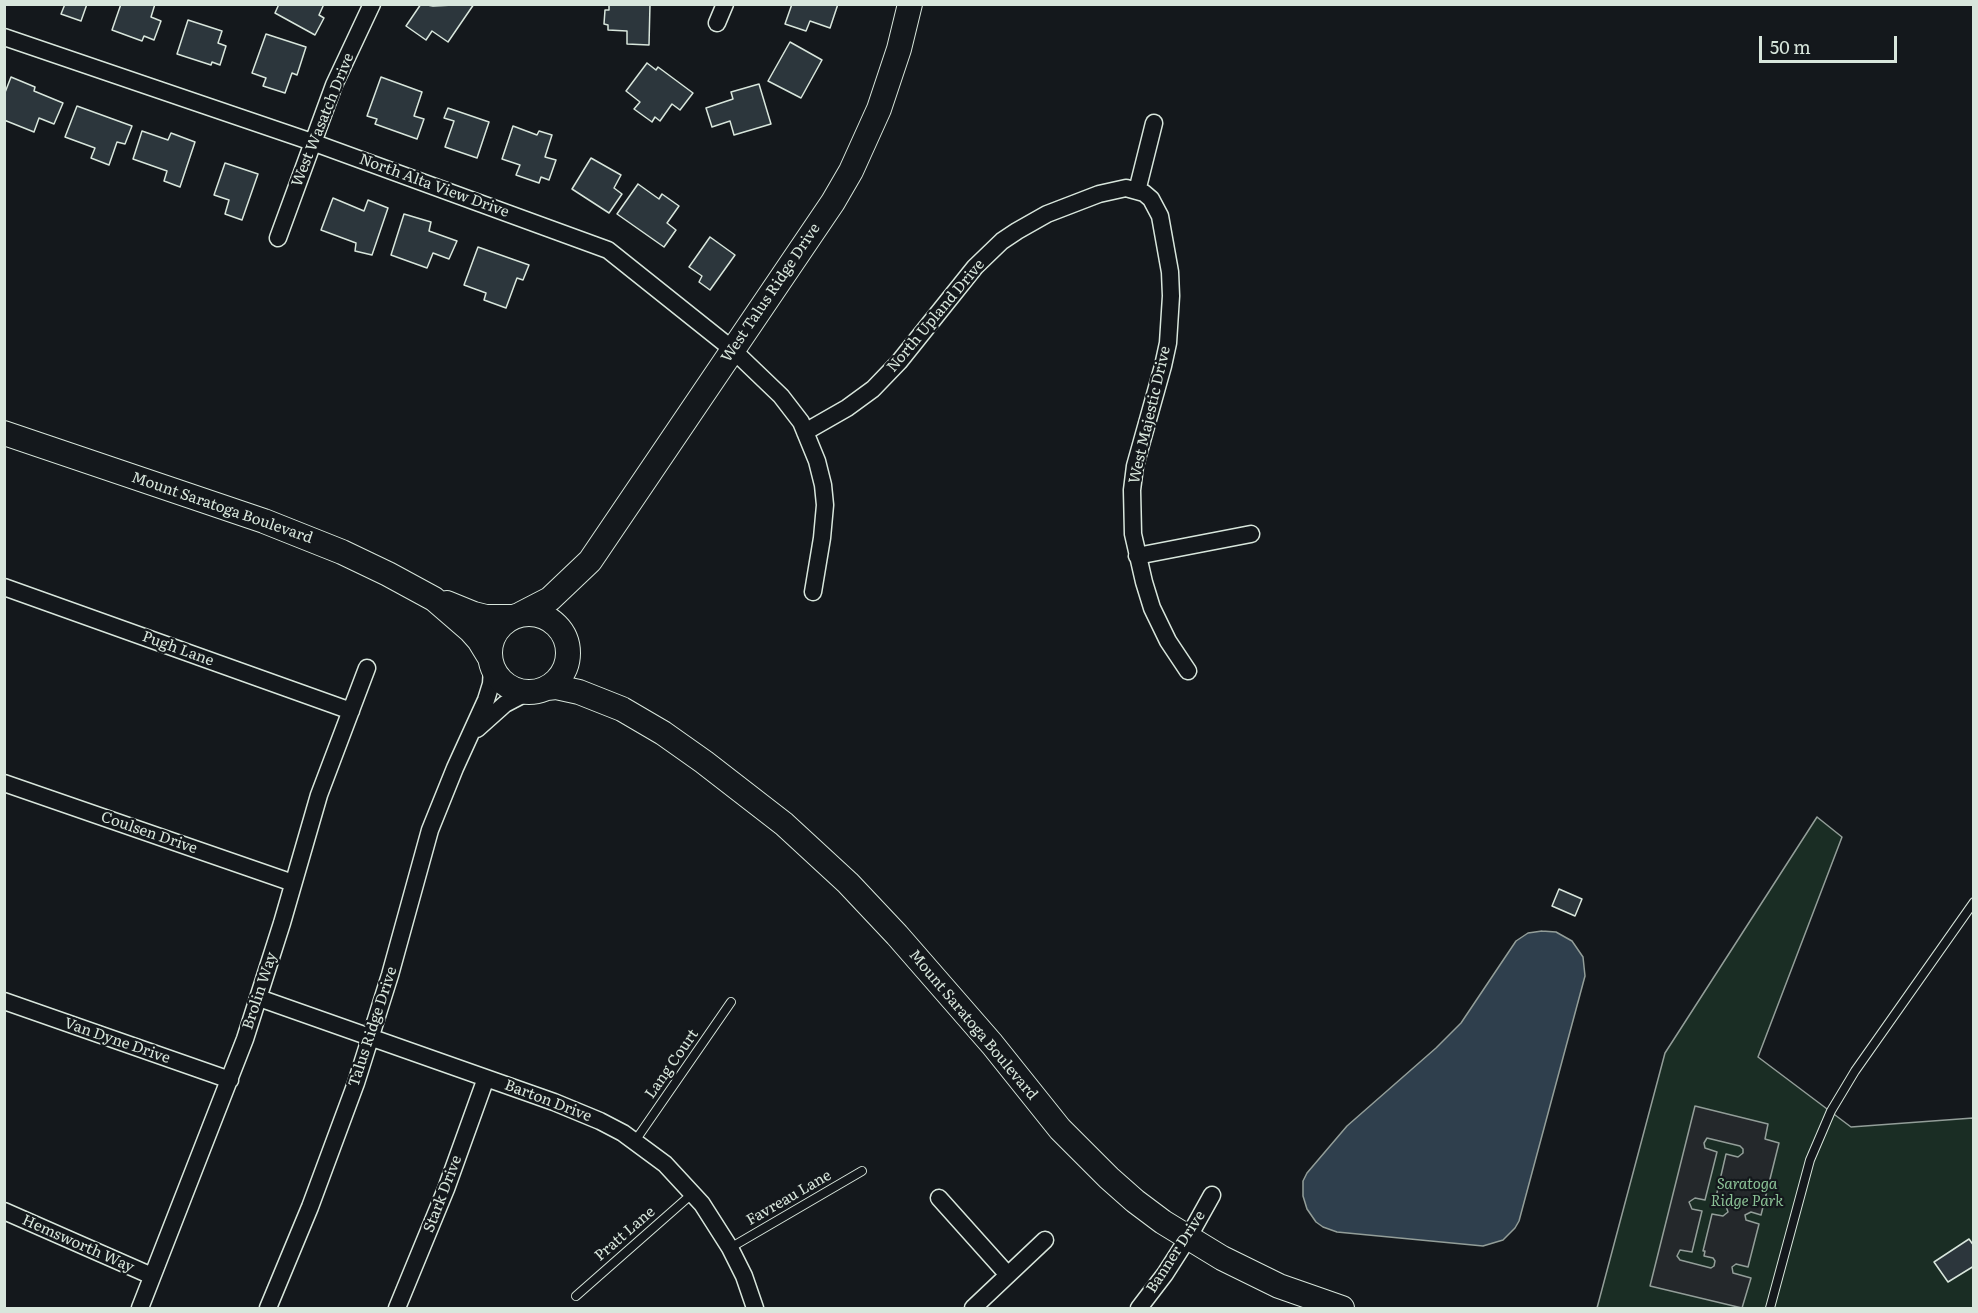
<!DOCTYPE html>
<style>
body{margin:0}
#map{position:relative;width:1978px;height:1313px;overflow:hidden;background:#14181c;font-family:Literata,serif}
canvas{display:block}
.frame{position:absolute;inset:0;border:6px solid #d8e6dc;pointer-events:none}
.scale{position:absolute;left:1759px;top:36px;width:138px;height:27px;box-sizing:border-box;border:3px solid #d8e6dc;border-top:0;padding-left:8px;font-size:18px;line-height:21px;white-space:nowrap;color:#d8e6dc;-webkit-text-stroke:4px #14181c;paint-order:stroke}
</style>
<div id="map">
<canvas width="1978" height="1313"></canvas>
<div class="frame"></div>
<div class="scale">50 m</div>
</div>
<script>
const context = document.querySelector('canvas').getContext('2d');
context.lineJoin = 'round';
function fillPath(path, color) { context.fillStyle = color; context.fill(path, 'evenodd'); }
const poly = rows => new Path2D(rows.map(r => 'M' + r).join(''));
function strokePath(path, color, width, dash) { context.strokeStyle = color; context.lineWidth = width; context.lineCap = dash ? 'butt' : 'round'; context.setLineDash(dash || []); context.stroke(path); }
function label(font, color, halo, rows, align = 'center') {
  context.font = font + ' Literata,serif'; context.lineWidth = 4.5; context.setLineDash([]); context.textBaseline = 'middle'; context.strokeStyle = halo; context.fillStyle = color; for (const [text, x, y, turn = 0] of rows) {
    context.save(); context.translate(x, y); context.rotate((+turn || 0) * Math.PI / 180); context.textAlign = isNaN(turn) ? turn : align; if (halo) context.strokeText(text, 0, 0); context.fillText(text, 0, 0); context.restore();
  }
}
const green = poly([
 [1817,817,1842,837,1758,1057,1851,1127,1973,1118,1973,1308,1597,1308,1665,1053,1817,817]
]);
const parking = poly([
 [1695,1106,1768,1124,1765,1139,1779,1143,1761,1215,1751,1212,1745,1215,1746,1220,1759,1224,1748,1267,1736,1264,1732,1267,1733,1273,1751,1278,1742,1308,1650,1286,1695,1106],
 [1707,1138,1740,1146,1743,1149,1743,1153,1738,1157,1726,1154,1716,1197,1718,1198,1716,1203,1726,1206,1728,1212,1723,1216,1712,1214,1703,1251,1705,1251,1704,1256,1713,1258,1715,1261,1714,1266,1711,1268,1680,1260,1677,1256,1680,1250,1692,1252,1702,1211,1692,1209,1689,1202,1695,1198,1705,1200,1717,1152,1705,1148,1704,1143,1707,1138]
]);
const water = poly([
 [1542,931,1556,932,1572,941,1583,957,1585,976,1519,1221,1515,1228,1503,1240,1483,1246,1337,1232,1323,1227,1316,1222,1307,1209,1303,1196,1303,1181,1307,1173,1347,1126,1436,1048,1461,1023,1516,941,1528,933,1542,931]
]);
const building = poly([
 [65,4,87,4,81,21,61,14,65,4],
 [121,4,155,4,151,17,161,21,154,40,144,36,142,41,112,30,121,4],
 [279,4,324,4,319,15,324,18,315,35,275,13,279,4],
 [421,4,433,6,474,4,448,42,432,31,426,40,406,26,421,4],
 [609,4,650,4,649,45,627,44,627,31,608,30,608,25,604,24,605,10,609,10,609,4],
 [792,4,838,4,830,28,810,21,806,31,785,24,792,4],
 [188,20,222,31,218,43,226,46,220,65,212,62,211,65,177,54,188,20],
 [266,34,306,47,297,75,292,73,285,93,263,86,266,78,252,73,266,34],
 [790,42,822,60,801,98,768,81,790,42],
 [647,63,656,70,658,67,693,93,680,110,672,104,660,121,655,117,652,122,634,109,640,102,626,91,647,63],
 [11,77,35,87,34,91,63,103,54,124,39,118,34,132,4,120,4,95,11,77],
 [381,77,422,92,414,116,424,119,417,139,375,124,377,119,367,116,381,77],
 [759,84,771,124,734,135,730,121,712,127,706,108,733,99,731,92,759,84],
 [77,106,132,126,125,144,117,142,109,165,91,158,95,148,65,137,77,106],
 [448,108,489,122,477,158,445,147,454,121,444,118,448,108],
 [513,126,537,135,539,131,552,135,545,157,556,160,549,180,541,177,539,183,516,175,520,165,502,159,513,126],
 [142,131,168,140,171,133,195,142,180,187,164,181,167,171,133,159,142,131],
 [591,158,621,175,614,188,622,194,609,213,572,189,591,158],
 [225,163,258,174,242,220,225,214,229,200,214,195,225,163],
 [638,184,659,199,662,194,679,206,667,223,676,230,664,247,617,214,638,184],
 [333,198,364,211,368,200,388,208,372,255,355,251,356,243,321,230,333,198],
 [404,214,431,222,429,231,457,241,449,259,433,253,427,268,391,255,404,214],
 [710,237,735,255,710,290,699,282,702,276,689,267,710,237],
 [478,247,529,265,523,280,517,278,506,308,484,300,486,293,464,285,478,247],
 [1559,889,1582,899,1575,916,1552,906,1559,889],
 [1969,1239,1974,1246,1974,1266,1948,1282,1934,1262,1969,1239]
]);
const lane = poly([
 [635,1141,731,1002],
 [730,1248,862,1171],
 [576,1296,693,1193],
 [1770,1308,1810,1160,1831,1111,1855,1071,1974,902]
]);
const street = poly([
 [717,23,725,4],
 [4,37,312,142,608,250,732,349,781,396,801,422,817,461,823,485,825,505,822,538,813,592],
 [1137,191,1154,123],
 [278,238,334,85,372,4],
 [805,432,847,408,873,389,899,362,975,267,1002,241,1017,231,1047,214,1099,194,1126,188,1144,193,1151,199,1160,216,1170,272,1171,296,1168,343,1163,366,1135,466,1132,490,1133,534,1144,582,1152,608,1168,641,1188,671],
 [1137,556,1251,534],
 [4,587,351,711],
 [477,729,505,704,526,693],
 [4,783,293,883],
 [259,998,554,1102,600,1121,623,1133,665,1164,702,1204,730,1248,744,1276,755,1308],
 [4,1001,230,1080],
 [939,1198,1008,1275],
 [4,1211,152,1276],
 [140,1308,245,1039,282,923,319,795,367,668],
 [268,1308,310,1207,356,1083,390,975,430,830,455,768,486,700,491,684,492,668],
 [397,1308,446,1189,486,1078],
 [973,1308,1045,1240],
 [1139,1308,1165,1274,1188,1238,1212,1195]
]);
const secondary = poly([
 [4,433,264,521,342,552,388,574,434,599,471,631,479,640,490,658],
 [447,603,474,614,486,617,512,617],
 '490 653a39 39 0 1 1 78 0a39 39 0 1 1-78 0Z',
 [521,614,550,599,590,561,833,202,851,171,879,109,899,49,910,4],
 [547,688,556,687,579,692,622,709,663,733,704,762,784,824,848,883,897,935,992,1044,1060,1129,1109,1178,1135,1201,1163,1222,1222,1258,1279,1286,1342,1308]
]);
const streetNames = [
 ["West Wasatch Drive",323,120,-68],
 ["North Alta View Drive",434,186,20],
 ["West Talus Ridge Drive",771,293,-56],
 ["North Upland Drive",936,316,-50],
 ["West Majestic Drive",1150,415,-77],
 ["Mount Saratoga Boulevard",222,508,19],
 ["Pugh Lane",178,649,20],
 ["Coulsen Drive",149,833,19],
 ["Brolin Way",260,991,-72],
 ["Mount Saratoga Boulevard",973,1025,50],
 ["Talus Ridge Drive",373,1027,-72],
 ["Van Dyne Drive",117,1041,19],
 ["Lang Court",672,1064,-55],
 ["Barton Drive",548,1101,21],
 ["Stark Drive",443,1194,-69],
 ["Favreau Lane",789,1198,-30],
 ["Pratt Lane",625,1234,-41],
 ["Hemsworth Way",78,1244,24],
 ["Banner Drive",1176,1252,-57]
];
const parkNames = [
 ["Saratoga",1747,1185],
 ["Ridge Park",1747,1202]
];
fillPath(green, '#1a2d24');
strokePath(green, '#939e99', 1.5);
fillPath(parking, '#24282b');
strokePath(parking, '#939e99', 1.5);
fillPath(water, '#2f3f4d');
strokePath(water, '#939e99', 1.5);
fillPath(building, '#2c363c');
strokePath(building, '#d8e6dc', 1.5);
strokePath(lane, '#d8e6dc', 10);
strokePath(street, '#d8e6dc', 19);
strokePath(secondary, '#d8e6dc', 26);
strokePath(lane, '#14181c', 8);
strokePath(street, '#14181c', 16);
strokePath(secondary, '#14181c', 24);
label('15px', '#d8e6dc', '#14181c', streetNames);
label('italic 15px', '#8ac095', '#14181c', parkNames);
</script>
